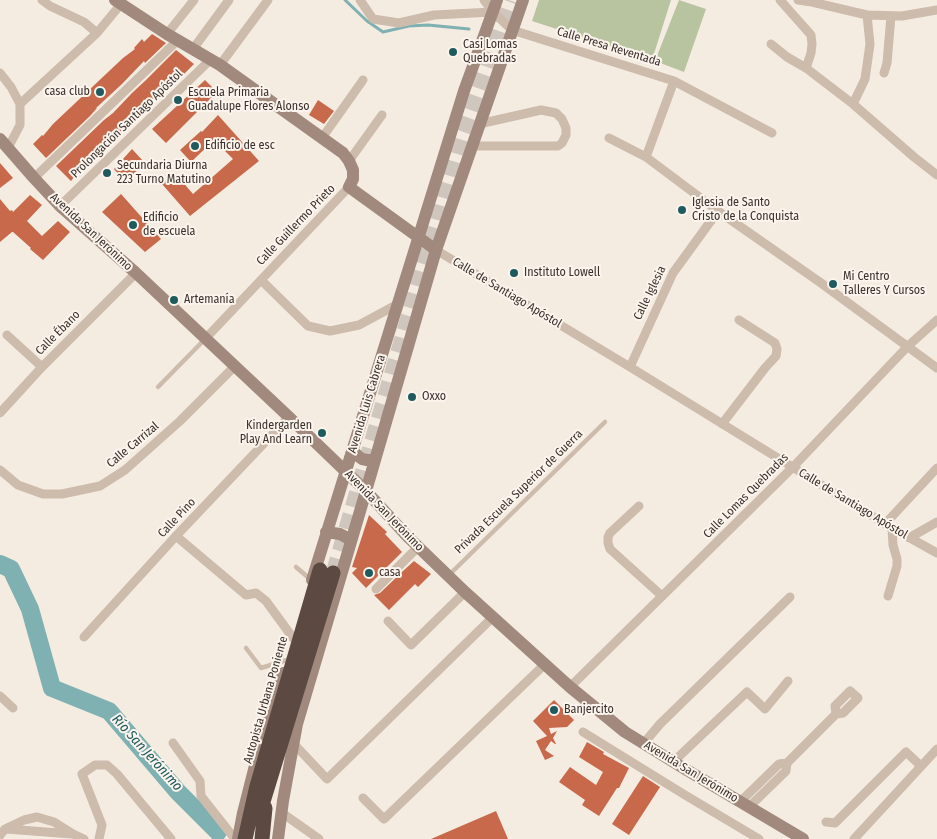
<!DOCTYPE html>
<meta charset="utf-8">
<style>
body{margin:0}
canvas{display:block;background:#f4ebe1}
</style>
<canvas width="937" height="839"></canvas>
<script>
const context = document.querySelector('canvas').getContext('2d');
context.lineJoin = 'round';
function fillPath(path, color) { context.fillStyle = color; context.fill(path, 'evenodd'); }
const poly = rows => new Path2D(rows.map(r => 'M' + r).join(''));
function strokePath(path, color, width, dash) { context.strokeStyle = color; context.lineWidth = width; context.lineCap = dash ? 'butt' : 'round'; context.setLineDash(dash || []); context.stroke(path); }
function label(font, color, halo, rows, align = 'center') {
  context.font = font + ' "Fira Sans Condensed",sans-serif'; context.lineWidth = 4; context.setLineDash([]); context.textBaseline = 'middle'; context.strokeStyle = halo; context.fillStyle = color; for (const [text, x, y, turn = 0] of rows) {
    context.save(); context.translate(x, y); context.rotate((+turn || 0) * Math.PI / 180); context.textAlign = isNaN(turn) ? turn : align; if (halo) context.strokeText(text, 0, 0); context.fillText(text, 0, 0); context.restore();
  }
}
const green = poly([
 [539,0,671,0,652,60,532,21],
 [679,0,706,9,684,72,655,61]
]);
const stream = poly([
 [345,0,367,21,383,32,409,26,428,25,469,29]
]);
const river = poly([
 [0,564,11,569,30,609,52,688,109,711,178,792,218,832]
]);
const building = poly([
 [152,34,166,43,145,63,144,61,122,84,96,108,97,108,90,116,46,158,33,144,42,135,43,136,53,124,123,58,135,49,134,48,142,39,144,42],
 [176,50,194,64,180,78,172,83,148,104,149,105,127,124,128,125,112,142,85,163,71,181,56,166,104,120,113,113,132,93,146,80],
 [205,80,217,92,166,143,152,129],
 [318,100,334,111,324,124,309,115],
 [218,115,259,161,190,216,162,184,174,172,193,194,233,159,214,140,191,162,180,150,201,131,202,132],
 [132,149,145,163,125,182,114,169],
 [0,163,13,178,0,188],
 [121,194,161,239,145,252,102,212],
 [30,195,42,205,27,221,42,236,58,221,70,232,43,260,30,249,31,248,13,232,12,232,0,242,0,199,10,211,12,210,13,212],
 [369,515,387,532,385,534,402,552,366,588,352,573,357,568,352,567],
 [414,561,431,574,418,587,415,584,389,610,374,595,380,593,403,571],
 [554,700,574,720,567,727,549,728,551,734,557,731,553,738,556,744,555,744,551,741,545,750,554,756,545,760,536,741,547,736,533,721],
 [587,742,604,752,603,754,629,768,619,788,617,788,599,816,582,805,585,800,559,782,570,767,596,785,603,772,579,757],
 [643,776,660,787,629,835,612,824],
 [496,811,508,839,431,839]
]);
const highwayTunnel = poly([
 [333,573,461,137,509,0]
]);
const lane = poly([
 [158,387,205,339],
 [296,567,310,579],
 [449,575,605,422],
 [246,648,261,668,287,660]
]);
const street = poly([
 [42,0,50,6,84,22,97,33],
 [360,0,373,19,399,23,434,15,493,12],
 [484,0,493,12,512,30,674,81,772,133],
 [780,0,811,35,812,44,811,53,806,68],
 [798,0,812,2,867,15,902,16,937,10],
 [167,34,194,0],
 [771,44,787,57,806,68,853,104,914,157,937,175],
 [193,49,229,0],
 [220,65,268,0],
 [0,73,11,87,20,104,20,125,8,148],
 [884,73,887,63,891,16],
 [20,104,97,33,121,4],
 [853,104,865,79,870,44,867,15],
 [322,138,363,80],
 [609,138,646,157,718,211,821,283,937,368],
 [472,146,558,146,562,143,566,135,566,128,562,119,556,113,541,110,479,124],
 [646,157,674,81],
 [349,161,382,115],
 [34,178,178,40],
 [60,206,210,60],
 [436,250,630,367,885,524,937,553],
 [261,280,308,326,330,331,359,325,398,304],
 [7,335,42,367],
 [206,338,349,187],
 [630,367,673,273,718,211],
 [0,413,42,367,136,273],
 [722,424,765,368,776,356,777,349,775,343,739,320],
 [0,470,18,485,43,494,62,494,100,486,125,470,180,421,235,366],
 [639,506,610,533,608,537,608,543,610,549,662,596],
 [885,524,937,468],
 [176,536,246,595,256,593,266,601,293,638],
 [909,538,937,522],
 [376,589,418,547],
 [888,596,897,566,897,559,893,545,892,528],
 [388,621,411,645,465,592],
 [84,637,176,536,289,417],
 [570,687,793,467,908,346,937,320],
 [0,696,13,708],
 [583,732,685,795,759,839],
 [173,743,200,781,201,796,235,839],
 [293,743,327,779,493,617],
 [644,743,660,724,790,597],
 [673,762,747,692,765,709,788,681],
 [363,798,384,819,545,664],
 [740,802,779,764,787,763],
 [749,807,786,771,787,763,836,714,843,713,858,698,850,691,835,706,836,714],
 [282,813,319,839],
 [826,822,835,823,906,752,921,766],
 [6,829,72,834],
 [0,835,5,829,24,820,37,817,54,822,73,834,84,839],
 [99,839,102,825,82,774,95,765,107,765,117,774,171,839],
 [854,839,937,749]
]);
const secondary = poly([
 [115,0,167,34,220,65,343,153,349,161,353,170,353,179,349,187,436,250],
 [0,139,34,178,60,206,136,273,289,417,366,491,407,536,465,592,570,687,625,732,685,769,803,839],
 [352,450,358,456,362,459,367,460,375,460],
 [326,532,340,534,351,540],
 [312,580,464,91,497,0],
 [238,839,243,813,262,738,283,673],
 [278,839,283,801,297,724,366,491,436,250,523,0]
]);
const highway = poly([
 [258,818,333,573],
 [245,839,257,786,320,570],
 [262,839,265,808]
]);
const markers = [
 [453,52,5,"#1f5a5e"],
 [100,92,5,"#1f5a5e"],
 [178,100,5,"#1f5a5e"],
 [195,146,5,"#1f5a5e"],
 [107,173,5,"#1f5a5e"],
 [682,210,5,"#1f5a5e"],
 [133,225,5,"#1f5a5e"],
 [514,273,5,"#1f5a5e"],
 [833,284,5,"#1f5a5e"],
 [174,300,5,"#1f5a5e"],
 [412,397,5,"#1f5a5e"],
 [322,433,5,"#1f5a5e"],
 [369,573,5,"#1f5a5e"],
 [554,710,5,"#1f5a5e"]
];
const poiNames = [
 ["Casi Lomas",463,45],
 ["Quebradas",463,59],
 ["casa club",90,92,"right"],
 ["Escuela Primaria",188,93],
 ["Guadalupe Flores Alonso",188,107],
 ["Edificio de esc",205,146],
 ["Secundaria Diurna",117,166],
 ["223 Turno Matutino",117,180],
 ["Iglesia de Santo",692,203],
 ["Cristo de la Conquista",692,217],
 ["Edificio",143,218],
 ["de escuela",143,232],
 ["Instituto Lowell",524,273],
 ["Mi Centro",843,277],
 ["Talleres Y Cursos",843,291],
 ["Artemanía",184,300],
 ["Oxxo",422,397],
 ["Kindergarden",312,426,"right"],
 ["Play And Learn",312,440,"right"],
 ["casa",379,573],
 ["Banjercito",564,710]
];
const streetNames = [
 ["Calle Presa Reventada",609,47,17],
 ["Prolongación Santiago Apóstol",127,124,-44],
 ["Calle Guillermo Prieto",296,225,-46],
 ["Avenida San Jerónimo",91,232,43],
 ["Calle de Santiago Apóstol",507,293,31],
 ["Calle Iglesia",650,293,-64],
 ["Calle Ébano",58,333,-45],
 ["Avenida Luis Cabrera",367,404,-73],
 ["Calle Carrizal",133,445,-40],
 ["Privada Escuela Superior de Guerra",519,492,-44],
 ["Calle Lomas Quebradas",746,496,-45],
 ["Calle de Santiago Apóstol",853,504,31],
 ["Avenida San Jerónimo",384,511,46],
 ["Calle Pino",177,518,-47],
 ["Autopista Urbana Poniente",266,700,-74],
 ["Avenida San Jerónimo",691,772,31]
];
const waterNames = [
 ["Río San Jerónimo",147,753,48]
];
fillPath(green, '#b8c4a0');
strokePath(stream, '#7fb0b2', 3);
strokePath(river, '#7fb0b2', 18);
fillPath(building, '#c8694b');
strokePath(highwayTunnel, '#cfc6bd', 15, [15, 8]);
strokePath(lane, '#cdbbac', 4.5);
strokePath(street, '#cdbbac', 9);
strokePath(secondary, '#a18a7d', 12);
strokePath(highway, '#5c4a42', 15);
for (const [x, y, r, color] of markers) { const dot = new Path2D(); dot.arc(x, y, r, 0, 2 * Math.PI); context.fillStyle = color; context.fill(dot); strokePath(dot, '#fbf5ee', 2); }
label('12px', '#3b302b', '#fbf5ee', poiNames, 'left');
label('12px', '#3b302b', '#fbf5ee', streetNames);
label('italic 14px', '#1f5a5e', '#fbf5ee', waterNames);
</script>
